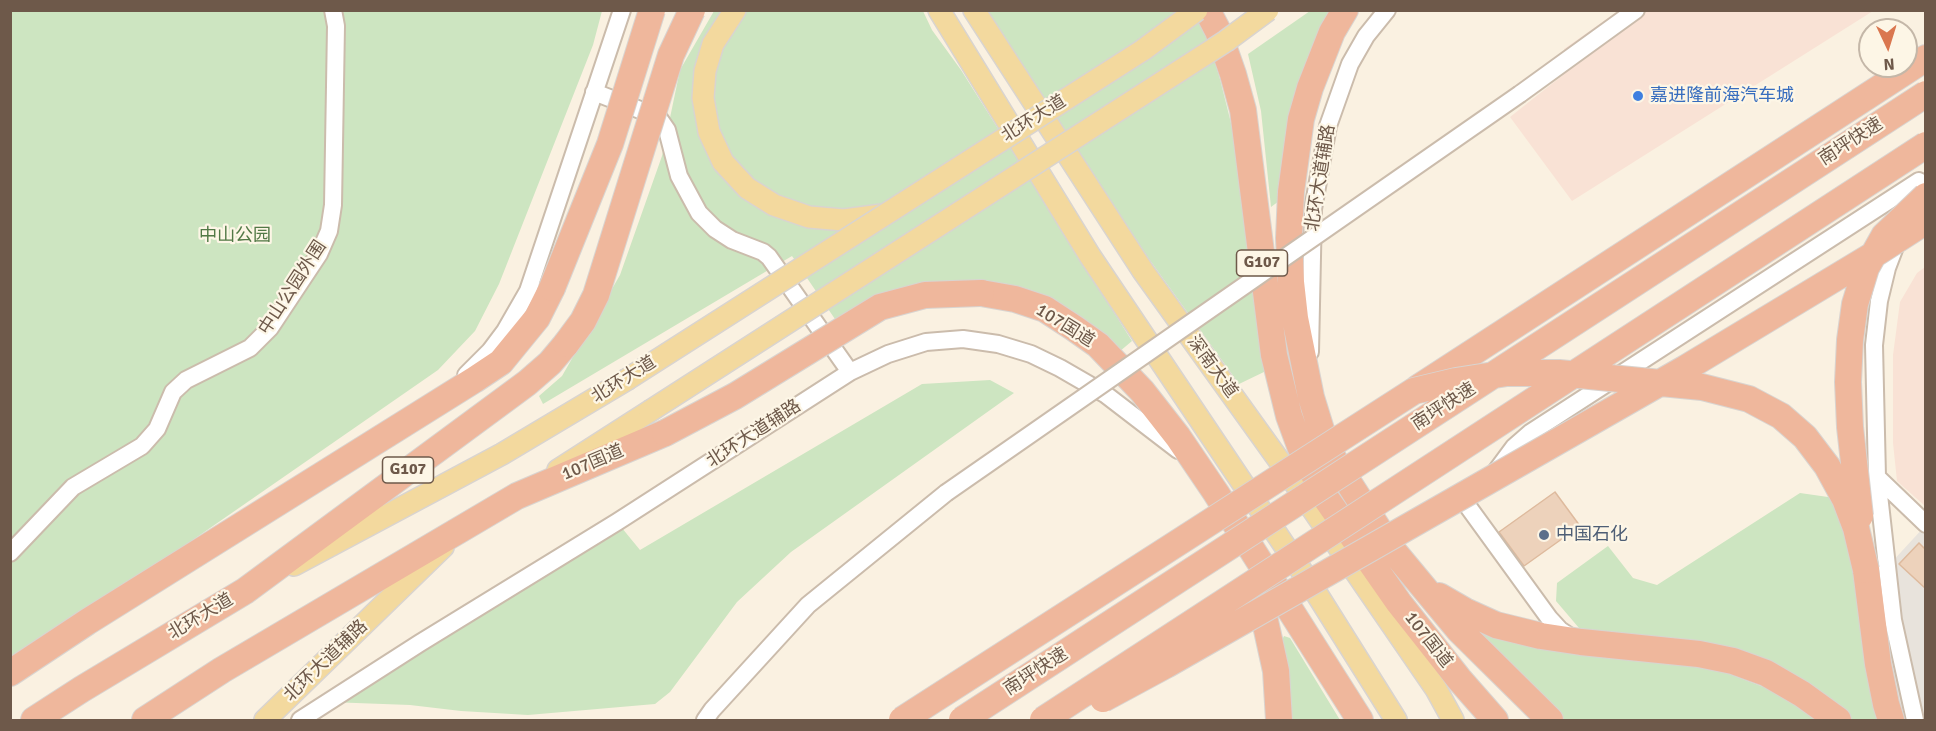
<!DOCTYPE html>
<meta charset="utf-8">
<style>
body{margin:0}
#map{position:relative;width:1936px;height:731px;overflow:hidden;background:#faf1e1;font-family:Signika,sans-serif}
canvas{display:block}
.frame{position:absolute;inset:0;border:12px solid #6e594a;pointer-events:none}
.north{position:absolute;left:1858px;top:18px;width:60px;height:60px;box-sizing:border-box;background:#fdf6e6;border:2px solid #c4b7a8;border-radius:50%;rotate:176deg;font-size:16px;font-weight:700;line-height:24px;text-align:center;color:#6e594a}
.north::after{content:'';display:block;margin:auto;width:21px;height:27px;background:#da774f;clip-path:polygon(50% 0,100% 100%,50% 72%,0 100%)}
</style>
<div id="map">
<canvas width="1936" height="731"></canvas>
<div class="frame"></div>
<div class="north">N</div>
</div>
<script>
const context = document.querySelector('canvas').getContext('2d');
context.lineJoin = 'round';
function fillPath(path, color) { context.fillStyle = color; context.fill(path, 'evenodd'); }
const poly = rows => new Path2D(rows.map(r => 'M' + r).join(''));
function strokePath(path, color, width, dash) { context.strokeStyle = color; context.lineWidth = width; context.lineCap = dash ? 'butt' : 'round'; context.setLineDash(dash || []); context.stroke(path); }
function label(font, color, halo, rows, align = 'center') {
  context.font = font + ' Signika,"Noto Sans SC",sans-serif'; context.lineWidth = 4.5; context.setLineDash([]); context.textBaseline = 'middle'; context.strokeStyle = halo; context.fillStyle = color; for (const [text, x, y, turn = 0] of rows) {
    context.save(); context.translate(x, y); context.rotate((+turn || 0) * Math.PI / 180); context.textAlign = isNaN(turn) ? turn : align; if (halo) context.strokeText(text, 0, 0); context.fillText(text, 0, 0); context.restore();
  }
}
const commercial = poly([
 [1618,11,1873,11,1572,201,1510,117,1563,75,1564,49],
 [1925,267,1925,506,1897,481,1893,443,1893,355,1900,302,1917,273]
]);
const industrial = poly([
 [1925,526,1925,720,1902,720,1892,674,1878,577]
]);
const green = poly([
 [11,11,602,11,593,45,499,284,475,331,438,370,11,666],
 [714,11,923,11,932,30,961,70,1132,341,1119,352,1093,325,1051,300,1008,284,960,281,837,322,792,256,543,404,539,396,562,376,620,275,662,156,680,70],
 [984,11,1192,11,1207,36,1220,79,1236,143,1266,371,1239,384,1149,259],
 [1310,11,1332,11,1283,198,1271,207,1261,111,1248,54],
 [990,380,1014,393,791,552,737,602,670,692,655,704,528,715,461,711,410,705,329,702,617,522,640,550,922,384],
 [1800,493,1835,498,1850,535,1882,720,1851,720,1830,701,1602,632,1579,628,1556,601,1557,583,1608,546,1633,578,1657,585],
 [1464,621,1724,672,1777,692,1825,720,1562,720],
 [1284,636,1290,638,1340,720,1290,720,1282,640]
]);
const building = poly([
 [1555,492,1580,526,1524,566,1499,532,1555,492],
 [1919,543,1926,550,1926,589,1899,564,1919,543]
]);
const minor = poly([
 [594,92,658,117,667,130,679,176,699,213,715,229,732,240,763,252,769,257,850,372],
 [1520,94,1636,10],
 [1898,239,1887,268,1879,301,1874,345,1877,477,1893,620,1915,720],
 [1310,352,1313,209,1328,126,1350,64,1366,36,1387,10],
 [466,375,490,351,505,331,528,291,622,10],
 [1494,474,1514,447,1530,433,1919,181],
 [1877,477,1926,524],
 [1464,501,1549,618,1560,630,1572,638],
 [10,553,73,487,142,446,157,429,173,392,186,380,250,348,270,328,319,254,329,231,333,205,336,26,333,10],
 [300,720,420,643,617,522,850,372,888,354,926,342,963,339,998,344,1031,354,1060,368,1105,394,1178,450],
 [705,720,712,710,808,605,946,493]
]);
const major = poly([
 [735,10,713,44,705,71,703,98,709,132,723,162,747,188,774,205,809,217,844,220,882,215],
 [939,10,1090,256,1315,591,1396,720],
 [974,10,1143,271,1283,466,1436,689,1453,720],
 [558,470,650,411],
 [294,565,502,454,626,380],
 [265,720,443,547]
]);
const highway = poly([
 [1207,10,1218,31,1233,74,1243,110,1274,355,1289,416,1300,446,1325,497,1399,603,1459,679,1495,720],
 [1345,10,1332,32,1310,88,1301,119,1291,192,1289,238,1291,282,1295,318,1311,397,1323,436,1334,460,1390,547,1459,630,1550,720],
 [981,293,1015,299,1045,309,1074,328,1098,345,1142,391,1178,437,1216,493,1360,720],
 [1418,388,1926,58],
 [1866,570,1878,664,1886,704,1891,720],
 [1258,589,1276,671,1279,720],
 [1439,596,1465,611,1496,625,1541,636,1581,642,1699,654,1733,661,1766,673,1802,694,1838,720],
 [10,673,87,622,474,380,501,362,537,318,552,288],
 [34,720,82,689,245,591,527,383,550,363,566,344],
 [145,720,222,670,517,496,665,433]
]);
const minorBridge = poly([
 [946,493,1520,94]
]);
const majorBridge = poly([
 [626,380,1143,50,1197,10],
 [650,411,1226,41,1268,10]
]);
const highwayBridge = poly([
 [552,288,610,144,652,10],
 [566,344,583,321,596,295,671,55,692,10],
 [665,433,735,396,880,307,925,295,981,293],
 [1860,516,1850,427,1848,382,1850,340,1855,304,1866,268,1884,236,1926,196],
 [1103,699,1166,665,1686,368,1870,257,1926,221],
 [902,720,1414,391,1456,381,1507,373,1559,373,1702,387,1749,399,1781,416,1805,437,1827,466,1845,499,1856,528,1866,570],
 [962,720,1926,94],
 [1043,720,1926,145]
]);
const markers = [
 [1638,96,6,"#3f7fe0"],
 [1544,535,6,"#5c6f8a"]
];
const shields = [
 [1262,263,51],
 [408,470,51]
];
const shieldNames = [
 ["G107",1262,263],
 ["G107",408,470]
];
const shopNames = [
 ["嘉进隆前海汽车城",1650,96]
];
const streetNames = [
 ["北环大道",1034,119,-32],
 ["南坪快速",1851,142,-33],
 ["北环大道辅路",1321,178,-81],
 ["中山公园外围",293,288,-57],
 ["107国道",1065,326,32],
 ["深南大道",1212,367,54],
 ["北环大道",624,380,-32],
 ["南坪快速",1444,407,-33],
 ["北环大道辅路",754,434,-33],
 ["107国道",593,463,-23],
 ["北环大道",201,617,-31],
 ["107国道",1428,640,52],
 ["北环大道辅路",326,661,-44],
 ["南坪快速",1036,672,-33]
];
const parkNames = [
 ["中山公园",235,236]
];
const serviceNames = [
 ["中国石化",1556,535]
];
fillPath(commercial, '#f9e2d5');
fillPath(industrial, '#e8e3dc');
fillPath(green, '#cde5c1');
fillPath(building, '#edd2bb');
strokePath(building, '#deba9d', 1.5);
strokePath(minor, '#cbbcac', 20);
strokePath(major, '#d9d4d0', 24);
strokePath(highway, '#d9d4d0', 28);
strokePath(minor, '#fff', 16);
strokePath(major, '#f3d99e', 21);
strokePath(highway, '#efb79c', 26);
strokePath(minorBridge, '#cbbcac', 20, []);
strokePath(majorBridge, '#d9d4d0', 24, []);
strokePath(highwayBridge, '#d9d4d0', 28, []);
strokePath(minorBridge, '#fff', 16);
strokePath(majorBridge, '#f3d99e', 21);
strokePath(highwayBridge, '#efb79c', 26);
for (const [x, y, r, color] of markers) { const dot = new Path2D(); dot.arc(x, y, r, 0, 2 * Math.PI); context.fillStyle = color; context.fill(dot); strokePath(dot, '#fdf6e6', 2); }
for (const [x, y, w] of shields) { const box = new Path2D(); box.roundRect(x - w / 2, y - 13, w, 26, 4.5); context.fillStyle = '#fdf6e6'; context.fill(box); strokePath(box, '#6e594a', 1.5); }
label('bold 16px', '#6e594a', null, shieldNames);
label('18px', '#366cbe', '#fdf6e6', shopNames, 'left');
label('18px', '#6e594a', '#fdf6e6', streetNames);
label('18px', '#527946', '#fdf6e6', parkNames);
label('18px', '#4e5e75', '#fdf6e6', serviceNames, 'left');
</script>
